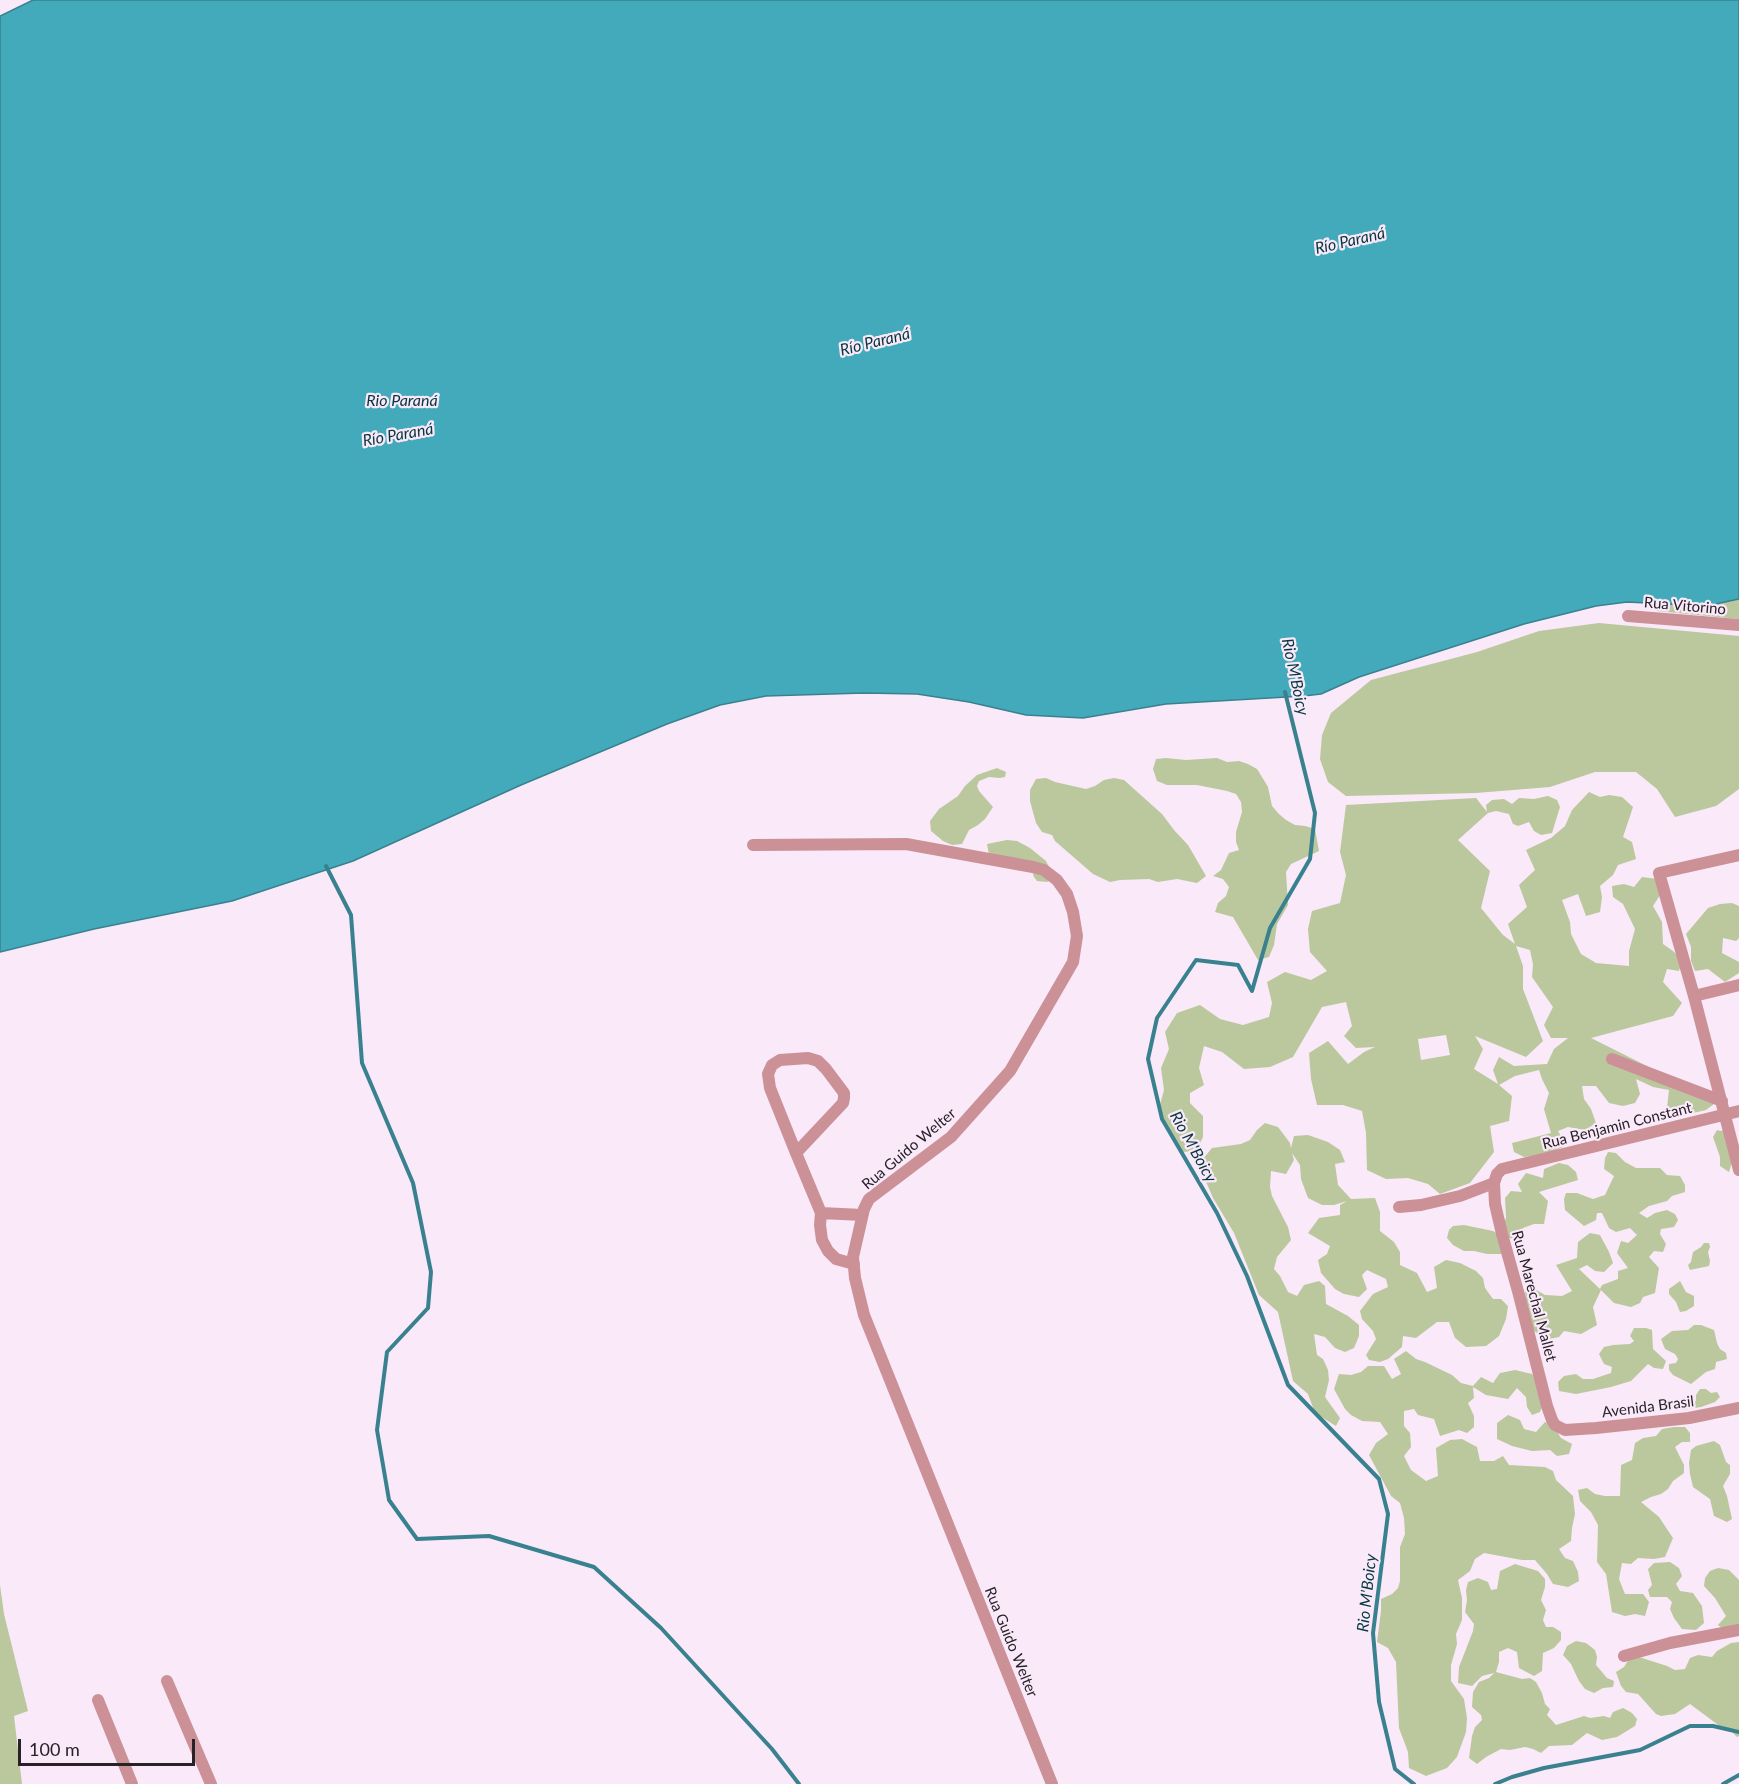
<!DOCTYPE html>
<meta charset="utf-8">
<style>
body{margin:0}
#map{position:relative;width:1739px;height:1784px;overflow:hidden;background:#f9e9f9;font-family:Lato,sans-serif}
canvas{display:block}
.scale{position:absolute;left:18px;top:1739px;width:177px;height:27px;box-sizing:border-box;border:3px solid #282228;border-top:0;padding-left:8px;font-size:18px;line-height:21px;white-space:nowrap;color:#282228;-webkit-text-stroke:4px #f9e9f9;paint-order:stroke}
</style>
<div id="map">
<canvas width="1739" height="1784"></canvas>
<div class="scale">100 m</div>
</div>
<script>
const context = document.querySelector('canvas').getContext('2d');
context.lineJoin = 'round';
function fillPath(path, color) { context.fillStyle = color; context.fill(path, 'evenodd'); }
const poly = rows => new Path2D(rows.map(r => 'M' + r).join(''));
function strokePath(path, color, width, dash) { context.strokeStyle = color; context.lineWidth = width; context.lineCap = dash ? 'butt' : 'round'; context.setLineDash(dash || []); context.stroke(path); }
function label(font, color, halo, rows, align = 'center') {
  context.font = font + ' Lato,sans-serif'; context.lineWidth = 4.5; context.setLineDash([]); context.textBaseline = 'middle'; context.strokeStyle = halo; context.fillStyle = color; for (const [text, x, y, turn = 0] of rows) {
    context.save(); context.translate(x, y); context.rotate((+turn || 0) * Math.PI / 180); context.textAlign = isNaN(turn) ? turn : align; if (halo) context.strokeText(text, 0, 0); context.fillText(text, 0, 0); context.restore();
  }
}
const green = poly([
 [1739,599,1739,619,1657,611,1648,603,1706,606],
 [1599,623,1739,636,1739,789,1716,806,1675,817,1657,789,1636,772,1595,772,1550,787,1476,793,1346,796,1328,782,1320,759,1322,735,1331,713,1371,680,1477,652,1539,631],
 [1166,758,1186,760,1217,758,1227,762,1239,761,1248,764,1257,769,1262,777,1268,787,1272,806,1279,814,1286,820,1295,825,1305,826,1315,829,1319,851,1291,864,1286,872,1288,905,1277,924,1274,945,1269,957,1258,960,1233,917,1215,912,1218,903,1226,896,1229,887,1223,879,1213,876,1221,870,1229,853,1239,850,1236,842,1236,832,1242,812,1241,802,1236,794,1227,791,1197,785,1167,785,1157,781,1153,769,1156,759],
 [997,768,1006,772,1005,777,1000,778,989,777,979,781,977,786,979,791,993,807,985,819,978,825,969,830,962,844,952,845,943,841,931,831,930,821,939,809,958,796,965,786,977,775],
 [1046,778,1055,782,1086,789,1095,786,1104,780,1114,778,1124,780,1162,814,1174,830,1188,845,1206,876,1197,883,1177,879,1158,882,1149,879,1120,880,1110,882,1093,874,1055,841,1052,835,1042,832,1036,823,1030,801,1030,790,1036,779],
 [1589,792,1600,797,1609,795,1622,797,1633,807,1623,837,1632,842,1636,859,1618,865,1613,875,1600,886,1602,897,1600,912,1586,916,1578,894,1562,900,1570,922,1571,934,1581,954,1596,963,1629,966,1629,951,1635,929,1623,904,1613,897,1612,886,1624,884,1634,887,1642,877,1658,879,1662,892,1653,906,1662,922,1663,944,1673,951,1682,960,1679,971,1667,969,1663,982,1682,1003,1673,1016,1591,1038,1687,1086,1714,1104,1706,1110,1684,1115,1667,1108,1669,1090,1653,1087,1636,1079,1640,1094,1635,1103,1623,1106,1609,1103,1596,1086,1582,1086,1584,1099,1591,1109,1596,1123,1585,1130,1568,1127,1558,1131,1563,1140,1563,1147,1543,1155,1524,1157,1514,1152,1512,1143,1551,1133,1544,1109,1549,1093,1542,1079,1539,1070,1515,1076,1499,1085,1512,1096,1509,1121,1490,1126,1494,1152,1470,1183,1440,1194,1428,1184,1408,1178,1386,1179,1367,1170,1366,1133,1362,1111,1343,1105,1317,1105,1311,1079,1309,1053,1328,1041,1348,1064,1364,1052,1375,1047,1356,1048,1344,1036,1352,1026,1346,1002,1322,1007,1293,1057,1270,1067,1244,1069,1222,1052,1204,1046,1199,1068,1204,1085,1190,1093,1190,1103,1203,1116,1203,1137,1196,1151,1181,1152,1171,1134,1159,1108,1164,1090,1161,1068,1169,1049,1165,1032,1177,1013,1200,1005,1220,1019,1243,1025,1269,1017,1272,1003,1267,982,1285,972,1311,980,1327,971,1310,952,1308,929,1312,911,1340,903,1346,875,1340,852,1346,805,1476,798,1487,812,1486,805,1492,800,1504,799,1512,804,1519,798,1534,799,1548,796,1557,800,1560,807,1552,833,1541,835,1534,831,1529,822,1518,826,1513,824,1509,814,1496,811,1488,813,1458,840,1490,871,1481,908,1503,935,1515,944,1508,924,1527,907,1519,885,1535,870,1526,850,1551,838,1565,826,1572,810],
 [1516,946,1530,950,1533,964,1532,977,1553,1007,1544,1025,1551,1038,1568,1038,1554,1049,1547,1064,1514,1066,1499,1057,1493,1070,1498,1084,1474,1069,1483,1049,1475,1036,1526,1057,1543,1041,1523,989,1523,966],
 [1446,1035,1450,1055,1421,1060,1418,1039],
 [1007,840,1017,841,1030,848,1046,861,1054,877,1047,882,1037,881,1034,877,1031,868,989,855,987,844],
 [1732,903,1739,906,1739,938,1736,941,1723,938,1722,953,1739,962,1739,973,1725,982,1708,969,1695,971,1691,961,1691,947,1686,934,1708,908,1720,904],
 [1265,1123,1278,1127,1290,1143,1291,1148,1294,1136,1308,1135,1328,1142,1340,1150,1345,1162,1335,1164,1338,1185,1351,1199,1375,1198,1380,1212,1380,1231,1394,1242,1400,1252,1400,1265,1417,1273,1427,1292,1437,1288,1434,1267,1446,1260,1460,1263,1476,1271,1483,1278,1485,1288,1493,1299,1501,1299,1508,1306,1506,1319,1499,1336,1486,1346,1466,1347,1455,1338,1449,1322,1437,1322,1416,1338,1403,1336,1402,1347,1388,1359,1380,1362,1369,1360,1366,1355,1376,1339,1373,1331,1362,1319,1360,1311,1373,1294,1388,1287,1386,1279,1367,1270,1362,1275,1367,1289,1359,1297,1344,1294,1335,1289,1321,1273,1318,1260,1327,1254,1330,1246,1308,1233,1319,1218,1340,1215,1340,1205,1347,1201,1334,1205,1322,1205,1308,1198,1301,1179,1300,1165,1292,1153,1294,1160,1286,1174,1271,1171,1270,1187,1272,1196,1288,1227,1291,1240,1277,1257,1274,1269,1280,1276,1288,1292,1297,1296,1304,1285,1319,1281,1325,1286,1326,1304,1348,1316,1359,1325,1359,1336,1354,1348,1345,1352,1335,1348,1325,1337,1314,1334,1317,1355,1323,1359,1328,1370,1329,1380,1325,1397,1340,1418,1336,1426,1315,1413,1308,1394,1293,1381,1278,1312,1259,1295,1234,1233,1213,1198,1204,1177,1202,1160,1212,1148,1241,1144,1250,1140,1257,1130],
 [1729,1128,1732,1162,1729,1172,1720,1166,1720,1157,1713,1137,1717,1130,1721,1131],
 [1608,1152,1616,1153,1625,1162,1636,1168,1660,1168,1667,1175,1680,1176,1685,1185,1685,1192,1672,1196,1667,1201,1649,1206,1639,1213,1647,1218,1655,1213,1667,1210,1675,1214,1678,1220,1674,1227,1661,1229,1660,1234,1666,1244,1663,1252,1654,1251,1649,1257,1659,1268,1655,1293,1643,1297,1640,1303,1631,1307,1614,1303,1601,1290,1593,1307,1597,1325,1581,1334,1564,1331,1559,1337,1544,1340,1529,1326,1526,1311,1525,1290,1533,1288,1545,1295,1562,1296,1572,1291,1556,1265,1577,1258,1578,1242,1590,1233,1600,1235,1609,1252,1613,1263,1604,1272,1595,1271,1587,1265,1579,1269,1600,1289,1602,1285,1618,1279,1618,1271,1628,1268,1617,1253,1621,1241,1628,1243,1637,1235,1630,1228,1616,1232,1609,1228,1602,1213,1597,1213,1596,1220,1584,1226,1565,1210,1564,1199,1566,1193,1577,1193,1593,1199,1605,1195,1614,1176,1604,1169,1605,1158],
 [1559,1163,1568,1165,1576,1172,1578,1180,1539,1192,1548,1201,1544,1224,1534,1224,1523,1228,1520,1239,1509,1238,1502,1228,1506,1218,1505,1198,1511,1191,1522,1192,1518,1184,1526,1173,1543,1178,1544,1169],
 [1464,1225,1493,1231,1500,1235,1506,1254,1487,1254,1474,1251,1464,1251,1453,1245,1447,1238,1449,1230,1453,1226],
 [1704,1243,1709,1243,1710,1247,1708,1252,1710,1261,1709,1266,1690,1270,1688,1265,1691,1262,1693,1252,1701,1247],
 [1680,1281,1686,1292,1694,1296,1694,1306,1686,1311,1680,1312,1676,1302,1669,1294,1669,1289],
 [1694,1325,1701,1325,1714,1330,1717,1343,1720,1349,1726,1353,1727,1359,1716,1362,1715,1369,1706,1372,1691,1384,1673,1375,1669,1370,1669,1364,1676,1363,1678,1359,1675,1354,1665,1349,1661,1339,1672,1331,1688,1330],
 [1634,1328,1646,1328,1652,1330,1653,1349,1666,1361,1663,1369,1654,1368,1648,1364,1631,1381,1611,1387,1576,1394,1559,1391,1558,1382,1564,1376,1576,1374,1583,1379,1593,1379,1611,1373,1612,1367,1604,1364,1599,1354,1604,1347,1613,1345,1630,1344,1634,1341,1630,1336],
 [1406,1351,1416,1359,1425,1362,1452,1375,1461,1383,1473,1386,1481,1377,1493,1383,1500,1373,1515,1370,1532,1374,1540,1383,1544,1402,1540,1412,1532,1415,1527,1407,1526,1397,1517,1388,1508,1399,1486,1395,1473,1387,1474,1398,1468,1403,1474,1416,1474,1427,1467,1433,1459,1430,1440,1436,1434,1419,1418,1415,1414,1409,1404,1411,1404,1426,1410,1433,1411,1447,1404,1456,1411,1470,1426,1481,1438,1476,1436,1448,1450,1440,1462,1439,1477,1447,1480,1461,1494,1461,1503,1456,1509,1465,1545,1467,1553,1471,1556,1480,1573,1496,1575,1514,1572,1528,1571,1541,1559,1549,1565,1558,1573,1561,1578,1572,1579,1581,1568,1587,1553,1584,1547,1574,1535,1560,1522,1560,1484,1553,1475,1559,1470,1571,1458,1580,1462,1598,1462,1620,1456,1634,1457,1644,1451,1665,1451,1681,1464,1699,1467,1718,1466,1732,1457,1757,1447,1768,1426,1776,1409,1768,1408,1752,1399,1728,1396,1662,1388,1648,1377,1642,1381,1611,1381,1599,1392,1594,1398,1588,1400,1581,1400,1547,1405,1534,1404,1518,1400,1503,1391,1496,1369,1455,1376,1443,1388,1434,1380,1422,1362,1421,1351,1415,1345,1409,1334,1389,1339,1374,1351,1375,1361,1372,1368,1366,1384,1366,1392,1379,1401,1374,1394,1359],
 [1700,1389,1706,1389,1711,1393,1717,1392,1720,1397,1715,1402,1701,1407,1682,1410,1675,1404,1679,1400,1684,1399,1690,1401,1696,1401,1696,1395],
 [1508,1415,1520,1420,1524,1429,1536,1432,1545,1422,1552,1424,1561,1438,1572,1444,1569,1454,1557,1456,1550,1450,1532,1451,1512,1446,1497,1439,1497,1423],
 [1674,1427,1685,1427,1690,1433,1690,1442,1682,1442,1675,1447,1684,1465,1684,1473,1673,1481,1668,1489,1661,1494,1651,1497,1641,1502,1659,1517,1673,1538,1665,1557,1654,1559,1638,1558,1631,1564,1622,1563,1619,1579,1625,1594,1643,1594,1649,1602,1645,1616,1635,1614,1625,1616,1612,1612,1606,1574,1597,1562,1598,1525,1591,1512,1580,1501,1578,1490,1587,1488,1595,1494,1605,1496,1620,1496,1621,1465,1632,1460,1635,1443,1643,1438,1656,1436,1662,1429],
 [1714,1441,1720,1445,1726,1462,1730,1465,1730,1474,1723,1486,1727,1496,1732,1519,1727,1522,1714,1516,1710,1499,1693,1487,1690,1474,1689,1463,1691,1450,1696,1446],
 [1670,1562,1679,1568,1682,1576,1676,1584,1680,1591,1693,1593,1702,1606,1704,1623,1696,1630,1682,1629,1674,1618,1670,1609,1672,1602,1667,1597,1650,1597,1648,1590,1652,1585,1648,1569,1654,1563],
 [1515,1564,1538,1571,1545,1579,1545,1587,1541,1600,1546,1610,1543,1620,1546,1627,1553,1627,1561,1632,1561,1640,1554,1648,1543,1653,1542,1671,1534,1676,1519,1668,1517,1652,1508,1648,1499,1652,1499,1662,1496,1672,1522,1679,1530,1678,1536,1682,1542,1693,1545,1704,1550,1709,1547,1715,1556,1725,1584,1716,1590,1718,1604,1716,1610,1718,1613,1712,1623,1708,1632,1713,1637,1719,1635,1726,1617,1737,1602,1740,1587,1733,1572,1745,1549,1746,1541,1753,1533,1749,1525,1747,1510,1750,1501,1749,1486,1757,1477,1764,1469,1758,1472,1736,1475,1727,1482,1720,1481,1715,1472,1707,1473,1692,1479,1682,1489,1678,1494,1673,1482,1676,1472,1686,1458,1683,1459,1667,1473,1631,1474,1624,1465,1612,1467,1600,1466,1590,1468,1582,1478,1578,1488,1582,1491,1590,1497,1589,1500,1571],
 [1718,1568,1729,1570,1739,1580,1739,1635,1724,1630,1718,1625,1726,1616,1715,1598,1704,1586,1705,1578,1710,1571],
 [0,1585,4,1614,28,1711,14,1716,22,1784,0,1784],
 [1576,1641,1586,1643,1595,1650,1597,1657,1596,1665,1607,1678,1614,1681,1613,1687,1603,1688,1594,1693,1585,1689,1579,1681,1571,1664,1563,1655,1567,1646],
 [1739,1642,1739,1736,1737,1737,1732,1732,1725,1730,1690,1704,1675,1714,1661,1716,1656,1714,1638,1694,1626,1692,1621,1686,1616,1672,1624,1667,1629,1659,1639,1657,1667,1666,1675,1670,1685,1669,1690,1658,1698,1655,1712,1657,1717,1651,1731,1643]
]);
const water = poly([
 [33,0,1739,0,1739,599,1706,606,1627,602,1596,606,1524,624,1359,677,1321,694,1304,696,1166,704,1083,718,1026,715,969,702,917,694,864,693,766,696,720,705,667,724,521,785,353,861,232,901,94,929,0,952,0,16,33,0]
]);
const stream = poly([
 [1285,692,1315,813,1310,859,1270,928,1252,991,1238,965,1196,960,1157,1018,1148,1059,1162,1119,1217,1213,1247,1276,1288,1385,1379,1479,1388,1514,1373,1633,1379,1702,1395,1769,1414,1784],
 [326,866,351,915,362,1063,413,1183,431,1272,428,1308,387,1352,377,1430,389,1500,417,1539,489,1536,594,1567,661,1628,772,1749,799,1784],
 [1495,1784,1512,1777,1544,1768,1640,1750,1690,1726,1713,1726,1739,1732],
 [1723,1784,1739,1775]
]);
const minor = poly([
 [1628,616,1739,625],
 [753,845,906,844,1033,867,1044,870,1057,880,1067,894,1073,912,1077,936,1073,962,1010,1071,951,1137,869,1199,864,1209,853,1257,855,1278,864,1315,1052,1784],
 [1739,855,1659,873,1694,996,1739,1170],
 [1694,996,1739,985],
 [1612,1059,1722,1101],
 [1739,1111,1502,1169,1497,1174,1494,1183,1495,1204,1502,1234,1519,1295,1547,1406,1552,1420,1555,1425,1565,1430,1596,1428,1689,1418,1739,1408],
 [796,1153,770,1088,768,1074,772,1065,780,1060,808,1058,818,1061,826,1069,844,1093,844,1098,843,1103,796,1153,821,1213,820,1225,822,1240,828,1251,836,1259,854,1264],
 [1399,1207,1421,1205,1460,1196,1494,1183],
 [821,1213,862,1215],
 [1624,1656,1670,1643,1739,1630],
 [167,1681,211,1784],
 [98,1700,132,1784]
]);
const streetNames = [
 ["Rua Vitorino",1685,606,5],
 ["Rua Benjamin Constant",1617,1126,-14],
 ["Rua Guido Welter",909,1149,-40],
 ["Rua Marechal Mallet",1534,1296,75],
 ["Avenida Brasil",1648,1407,-7],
 ["Rua Guido Welter",1011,1642,68]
];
const waterNames = [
 ["Río Paraná",1350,241,-13],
 ["Río Paraná",875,342,-14],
 ["Rio Paraná",402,401],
 ["Río Paraná",398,435,-10],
 ["Rio M'Boicy",1295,677,78],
 ["Rio M'Boicy",1193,1147,61],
 ["Rio M'Boicy",1367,1593,-84]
];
fillPath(green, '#bbc89d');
fillPath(water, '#42aabb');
strokePath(water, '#3a818f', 1.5);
strokePath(stream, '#3a818f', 4);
strokePath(minor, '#cb9197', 12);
label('15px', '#282228', '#f9e9f9', streetNames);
label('italic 16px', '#05373e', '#f9e9f9', waterNames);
</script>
